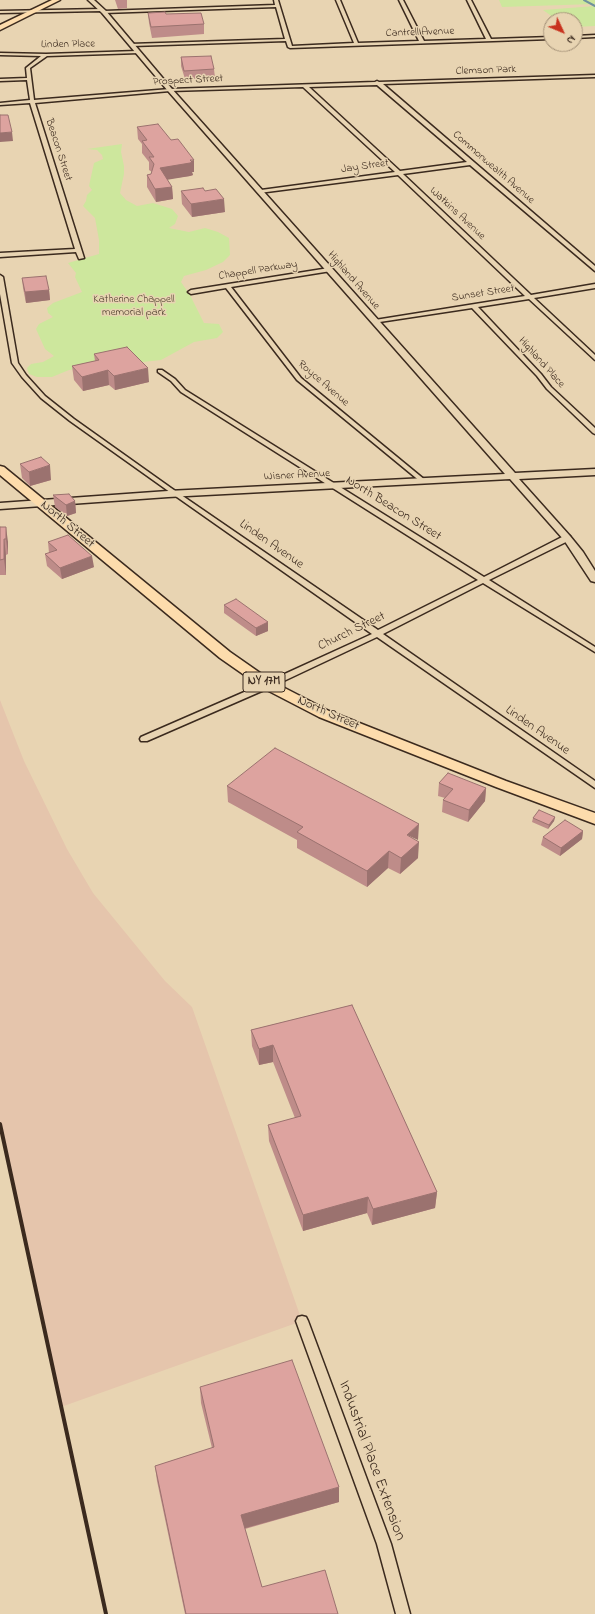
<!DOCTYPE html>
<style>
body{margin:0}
#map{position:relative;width:595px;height:1614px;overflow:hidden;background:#e8d4b2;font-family:"Indie Flower",sans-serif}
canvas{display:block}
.north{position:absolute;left:543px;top:12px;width:40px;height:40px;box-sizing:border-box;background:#e8d4b2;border:1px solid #a39077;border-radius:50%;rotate:134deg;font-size:11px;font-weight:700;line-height:16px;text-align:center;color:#3b2a1e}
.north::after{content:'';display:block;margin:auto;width:14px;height:18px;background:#c8321e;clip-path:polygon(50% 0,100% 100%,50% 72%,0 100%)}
</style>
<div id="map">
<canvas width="595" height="1614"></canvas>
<div class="north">N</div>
</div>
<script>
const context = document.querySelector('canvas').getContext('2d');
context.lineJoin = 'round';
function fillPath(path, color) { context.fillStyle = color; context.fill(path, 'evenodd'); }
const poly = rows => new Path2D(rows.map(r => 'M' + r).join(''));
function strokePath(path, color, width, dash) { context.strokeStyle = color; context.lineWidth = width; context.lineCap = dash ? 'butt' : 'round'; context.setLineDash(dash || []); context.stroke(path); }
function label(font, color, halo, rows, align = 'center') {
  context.font = font + ' "Indie Flower",sans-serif'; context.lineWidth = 3; context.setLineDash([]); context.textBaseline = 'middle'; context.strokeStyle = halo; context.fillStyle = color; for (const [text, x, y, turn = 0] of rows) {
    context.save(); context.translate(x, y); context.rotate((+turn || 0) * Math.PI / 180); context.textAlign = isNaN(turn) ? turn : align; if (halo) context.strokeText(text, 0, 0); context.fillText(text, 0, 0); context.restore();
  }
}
const built = poly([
 [0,700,24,761,67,849,93,893,165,981,192,1007,302,1321,61,1407,0,1127]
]);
const green = poly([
 [499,0,595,0,595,4,502,7],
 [595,6,595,26,575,27,575,20,557,20,543,10],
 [122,144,121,152,124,166,124,174,120,193,126,200,137,206,153,203,172,209,178,216,175,224,169,228,189,232,205,228,218,232,229,238,230,255,223,262,206,270,184,276,181,282,190,295,204,323,219,324,223,332,217,338,194,342,161,360,69,370,52,377,37,377,29,374,27,368,31,364,43,362,54,356,45,349,36,329,39,324,53,317,48,313,47,308,53,303,82,292,75,277,76,273,68,263,99,254,99,240,95,218,83,206,86,201,87,195,92,190,89,186,94,163,103,159,102,155,97,150,87,149]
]);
const stream = poly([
 [584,0,595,6]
]);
const minor = poly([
 [274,0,278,0,292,46,354,43,336,0,340,0,358,43,419,41,399,0,403,0,424,41,486,39,467,0,471,0,491,39,551,37,551,39,290,48,288,47,286,41,132,46,130,44,285,39,276,7,104,13,102,12,104,11,275,5,274,0],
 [102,9,101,11,0,13,0,11,102,9],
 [595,35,595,37,575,38,575,36,595,35],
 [137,51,139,53,47,56,30,68,34,100,170,89,375,82,377,81,379,82,595,75,595,77,383,84,595,266,595,271,470,165,403,174,531,295,595,284,595,288,534,298,595,355,595,360,529,299,478,307,541,374,551,387,595,428,595,434,593,433,547,389,537,376,472,308,373,323,373,321,375,320,525,296,398,175,259,193,259,191,261,190,395,172,303,87,170,91,35,103,84,258,79,259,76,252,0,257,0,253,75,249,30,103,0,105,0,103,30,100,27,80,0,81,0,79,27,78,26,68,41,56,0,55,0,53,46,54,137,51],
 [377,85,467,162,400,171,309,87,377,85],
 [329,268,332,270,331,271,231,287,301,378,425,480,425,482,421,482,297,380,226,288,191,294,188,292,191,290,329,268],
 [0,275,3,277,18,363,26,375,45,396,74,419,171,488,378,630,478,580,181,392,171,381,158,372,158,370,162,370,175,379,185,390,484,577,564,536,570,536,570,540,489,580,595,647,595,652,483,583,383,634,595,781,595,788,377,637,271,687,147,741,141,741,140,739,141,737,265,683,372,634,167,490,70,421,41,398,22,377,12,363,0,294,0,275],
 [302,1316,306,1317,308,1321,391,1544,410,1614,396,1614,377,1544,296,1321,298,1317,302,1316]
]);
const tertiary = poly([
 [88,0,94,0,106,11,172,89,515,473,595,469,595,475,519,479,570,536,583,552,595,571,595,582,591,581,564,540,510,479,168,497,0,509,0,503,168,491,505,474,168,91,102,13,88,0]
]);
const primary = poly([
 [52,0,60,0,0,30,0,25,52,0],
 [0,466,4,467,230,652,273,682,329,711,506,781,595,813,595,824,496,787,319,717,263,688,220,658,0,475,0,466]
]);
const rail = poly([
 [0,1124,106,1614]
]);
const wall = poly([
 [115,0,127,0,127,8,118,9],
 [148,13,166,14,204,24,204,34,152,38,149,23],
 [181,57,214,69,215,78,185,79,181,66],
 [137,127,194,172,192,172,193,175,190,176,167,179,172,187,173,199,156,202,147,187,147,175,151,174,152,172,149,170,149,162,142,153,142,144,138,139],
 [181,191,225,212,192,217,182,204],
 [22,278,49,290,50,300,26,303,23,288],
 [94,354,149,382,115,390,109,385,83,391,74,380,72,366,95,361],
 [20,464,51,480,30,486,22,478],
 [53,495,75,501,76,513,67,516,55,507],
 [0,527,8,542,8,554,6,555,6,575,0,575],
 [48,542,94,567,62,579,47,566,45,554,49,553],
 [224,605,268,622,268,631,256,636,224,613],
 [439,783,486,788,485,801,468,822,442,812,443,800,445,798,438,796],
 [227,786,417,841,418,858,400,874,388,868,367,887,297,848,297,840,228,802],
 [555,817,554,821,548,829,532,822,533,818],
 [583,831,582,839,560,856,541,845,543,837],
 [352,1005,437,1192,435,1208,372,1225,367,1213,303,1231,269,1141,268,1125,295,1118,273,1062,259,1065,252,1046,251,1030],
 [200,1387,339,1502,245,1529,262,1587,338,1614,185,1614,157,1481,155,1466,212,1448,201,1403]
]);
const shadedWall = poly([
 [12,132,13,141,0,142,0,133],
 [194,160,194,172,192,172,193,175,190,176,160,181,160,168],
 [172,187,173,199,156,202,155,189],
 [224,199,225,212,192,217,191,204],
 [49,290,50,300,26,303,25,292],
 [148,368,149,382,115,390,114,376],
 [108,370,109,385,83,391,82,377],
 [50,465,51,480,30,486,29,472],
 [75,501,76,513,67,516,66,505],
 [6,527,8,542,8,554,6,539],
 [4,539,6,555,6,575,4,559],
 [92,556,94,567,62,579,60,568],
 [268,622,268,631,256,636,256,628],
 [486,788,485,801,468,822,469,810],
 [555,817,554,821,548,829,549,825],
 [419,824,418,840,407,835],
 [583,831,582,839,560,856,561,848],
 [419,842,418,858,400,874,401,858],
 [389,851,388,868,367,887,367,871],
 [273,1045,273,1062,259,1065,259,1049],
 [437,1192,435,1208,372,1225,373,1209],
 [368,1197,367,1213,303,1231,303,1215],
 [339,1487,339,1502,242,1529,241,1515]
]);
const building = poly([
 [165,12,166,14,201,13,204,24,151,27,148,13,165,12],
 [211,56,214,69,184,71,181,57,211,56],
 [0,115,8,115,12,132,0,133,0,115],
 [158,124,171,140,178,139,194,160,190,160,192,162,190,163,160,168,172,187,155,189,147,175,151,174,154,164,149,157,154,157,142,141,147,140,137,127,158,124],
 [203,188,205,191,216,189,224,199,191,204,181,191,203,188],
 [46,276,49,290,25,292,22,278,46,276],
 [127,347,148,368,114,376,108,370,82,377,72,366,99,360,94,354,127,347],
 [41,457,50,465,29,472,20,464,41,457],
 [69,494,75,501,66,505,53,495,69,494],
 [0,527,6,527,6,539,4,539,4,559,0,560,0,527],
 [68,535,92,556,60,568,45,554,57,550,48,542,68,535],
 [236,599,268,622,256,628,224,605,236,599],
 [275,748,419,824,407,835,419,842,401,858,389,851,367,871,297,832,303,827,227,786,275,748],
 [448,773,486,788,469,810,443,800,453,789,439,783,448,773],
 [539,810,555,817,549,825,533,818,539,810],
 [565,820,583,831,561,848,543,837,565,820],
 [352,1005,437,1192,373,1209,368,1197,303,1215,268,1125,301,1116,273,1045,259,1049,251,1030,352,1005],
 [292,1360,339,1487,241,1515,262,1587,325,1570,338,1614,186,1614,155,1466,214,1447,200,1387,292,1360]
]);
const farStreetnames = [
 ["Cantrell Avenue",420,33,-2],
 ["Linden Place",68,45,-1],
 ["Clemson Park",486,71,-2],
 ["Prospect Street",188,81,-3],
 ["Beacon Street",58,150,72],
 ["Jay Street",365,167,-8],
 ["Commonwealth Avenue",493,168,41],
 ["Watkins Avenue",457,214,43],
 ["Chappell Parkway",258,271,-9],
 ["Highland Avenue",353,281,49],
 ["Sunset Street",483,294,-9],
 ["Highland Place",541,363,48],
 ["Royce Avenue",323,384,41],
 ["Wisner Avenue",297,476,-3]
];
const farParknames = [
 ["Katherine Chappell",134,300],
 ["memorial park",134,313]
];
const shields = [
 [264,682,42]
];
const shieldNames = [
 ["NY 17M",264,682]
];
const streetNames = [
 ["North Beacon Street",393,509,32],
 ["North Street",67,525,40],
 ["Linden Avenue",271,545,35],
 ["Church Street",352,632,-26],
 ["North Street",328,714,24],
 ["Linden Avenue",537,731,35]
];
const nearStreetnames = [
 ["Industrial Place Extension",371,1461,70]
];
fillPath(built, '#e5c5ac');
fillPath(green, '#cde79d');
strokePath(stream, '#6f929d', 2);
strokePath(minor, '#3b2a1e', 3);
strokePath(tertiary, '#3b2a1e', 3);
strokePath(primary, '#3b2a1e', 3);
fillPath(minor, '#e8d4b2');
fillPath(tertiary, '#e8d4b2');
fillPath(primary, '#fddcac');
strokePath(rail, '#3b2a1e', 4);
fillPath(wall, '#be8c89');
fillPath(shadedWall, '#9b726f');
fillPath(building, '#dda39f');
strokePath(building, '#9b726f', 1);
label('11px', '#3b2a1e', '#e8d4b2', farStreetnames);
label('11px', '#4a3d2b', '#e8d4b2', farParknames);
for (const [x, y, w] of shields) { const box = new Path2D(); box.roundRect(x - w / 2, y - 10, w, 20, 3); context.fillStyle = '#e8d4b2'; context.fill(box); strokePath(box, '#3b2a1e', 1); }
label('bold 12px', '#3b2a1e', null, shieldNames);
label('13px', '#3b2a1e', '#e8d4b2', streetNames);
label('16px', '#3b2a1e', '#e8d4b2', nearStreetnames);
</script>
